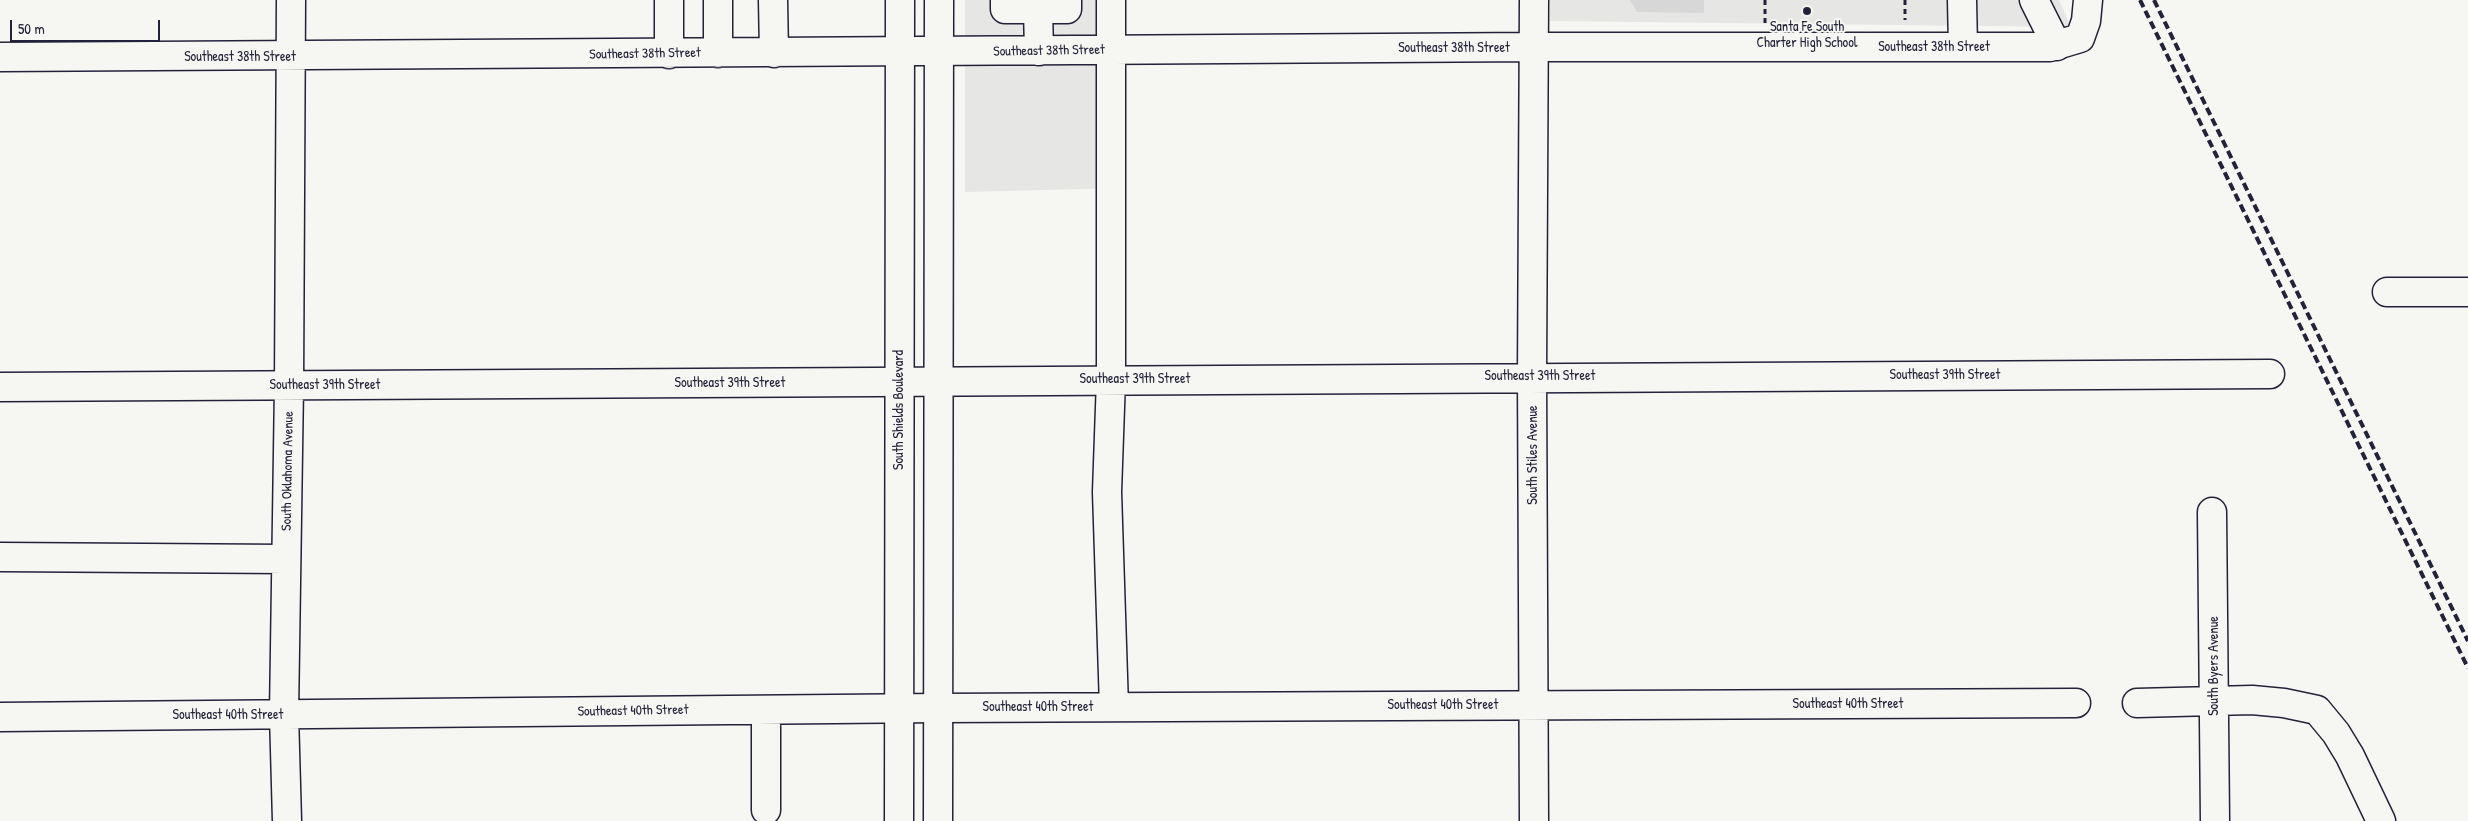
<!DOCTYPE html>
<style>
body{margin:0}
#map{position:relative;width:2468px;height:821px;overflow:hidden;background:#f6f6f2;font-family:"Patrick Hand",sans-serif}
canvas{display:block}
.scale{position:absolute;left:10px;top:20px;width:150px;height:22px;box-sizing:border-box;border:2px solid #22223b;border-top:0;padding-left:6px;font-size:15px;line-height:18px;white-space:nowrap;color:#22223b;-webkit-text-stroke:4px #f6f6f2;paint-order:stroke}
</style>
<div id="map">
<canvas width="2468" height="821"></canvas>
<div class="scale">50 m</div>
</div>
<script>
const context = document.querySelector('canvas').getContext('2d');
context.lineJoin = 'round';
function fillPath(path, color) { context.fillStyle = color; context.fill(path, 'evenodd'); }
const poly = rows => new Path2D(rows.map(r => 'M' + r).join(''));
function strokePath(path, color, width, dash) { context.strokeStyle = color; context.lineWidth = width; context.lineCap = dash ? 'butt' : 'round'; context.setLineDash(dash || []); context.stroke(path); }
function label(font, color, halo, rows, align = 'center') {
  context.font = font + ' "Patrick Hand",sans-serif'; context.lineWidth = 4; context.setLineDash([]); context.textBaseline = 'middle'; context.strokeStyle = halo; context.fillStyle = color; for (const [text, x, y, turn = 0] of rows) {
    context.save(); context.translate(x, y); context.rotate((+turn || 0) * Math.PI / 180); context.textAlign = isNaN(turn) ? turn : align; if (halo) context.strokeText(text, 0, 0); context.fillText(text, 0, 0); context.restore();
  }
}
const built = poly([
 [965,0,1123,0,1124,188,965,192],
 [1550,0,2059,0,2071,27,1550,21]
]);
const green = poly([
 [1630,0,1704,0,1704,13,1637,12]
]);
const path = poly([
 [1765,0,1765,24],
 [1905,0,1905,20]
]);
const minor = poly([
 [669,0,669,54],
 [718,0,718,53],
 [773,0,774,53],
 [1005,0,1005,9,1038,9,1039,51],
 [1111,0,1111,379,1107,492,1114,707],
 [1962,0,1963,47],
 [2034,0,2057,46],
 [1038,9,1067,9,1067,0],
 [0,57,1535,47,2050,47,2080,38,2086,21,2088,0],
 [2387,292,2468,292],
 [0,387,2270,374],
 [2212,512,2215,821],
 [0,557,286,559],
 [2137,703,2252,700,2284,703,2317,710,2336,733,2350,756,2381,821],
 [766,710,766,810],
 [0,717,938,708,2076,703],
 [287,821,284,714,289,386,291,0],
 [1534,821,1532,376,1534,0]
]);
const major = poly([
 [899,821,900,0],
 [938,821,939,0]
]);
const rail = poly([
 [2140,0,2468,668],
 [2154,0,2468,641]
]);
const markers = [
 [1807,11,5,"#22223b"]
];
const poiNames = [
 ["Santa Fe South",1807,27],
 ["Charter High School",1807,43]
];
const streetNames = [
 ["Southeast 38th Street",1934,47],
 ["Southeast 38th Street",1454,48],
 ["Southeast 38th Street",1049,51,-1],
 ["Southeast 38th Street",645,54,-1],
 ["Southeast 38th Street",240,57],
 ["Southeast 39th Street",1945,375],
 ["Southeast 39th Street",1540,376],
 ["Southeast 39th Street",1135,379],
 ["Southeast 39th Street",730,383],
 ["Southeast 39th Street",325,385],
 ["South Shields Boulevard",899,410,-90],
 ["South Stiles Avenue",1533,455,-90],
 ["South Oklahoma Avenue",288,471,-89],
 ["South Byers Avenue",2214,666,-90],
 ["Southeast 40th Street",1848,704],
 ["Southeast 40th Street",1443,705],
 ["Southeast 40th Street",1038,707],
 ["Southeast 40th Street",633,711,-1],
 ["Southeast 40th Street",228,715]
];
fillPath(built, '#e6e6e4');
fillPath(green, '#d7d7d7');
strokePath(minor, '#22223b', 31);
strokePath(major, '#22223b', 31);
strokePath(path, '#22223b', 3, [5, 4]);
strokePath(minor, '#f6f6f2', 28);
strokePath(major, '#f6f6f2', 28);
strokePath(rail, '#22223b', 4, [8, 4]);
for (const [x, y, r, color] of markers) { const dot = new Path2D(); dot.arc(x, y, r, 0, 2 * Math.PI); context.fillStyle = color; context.fill(dot); strokePath(dot, '#f6f6f2', 2); }
label('14px', '#22223b', '#f6f6f2', poiNames);
label('14px', '#22223b', '#f6f6f2', streetNames);
</script>
